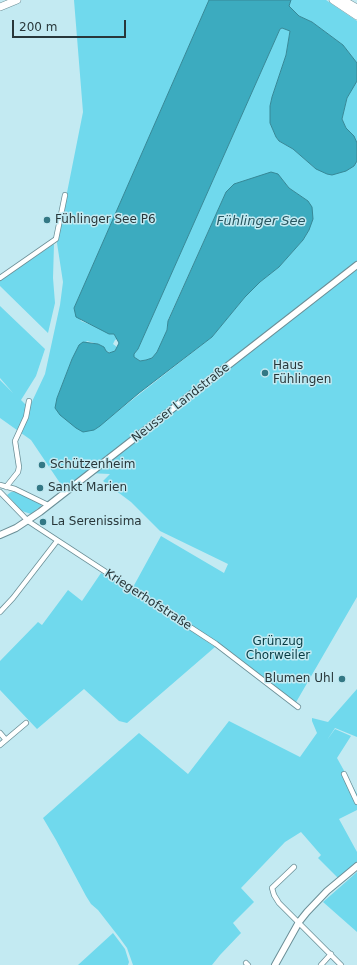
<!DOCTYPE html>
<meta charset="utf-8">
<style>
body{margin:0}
#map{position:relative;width:357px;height:965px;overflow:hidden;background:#c3eaf2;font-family:"DejaVu Sans",sans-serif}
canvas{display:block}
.scale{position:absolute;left:12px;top:20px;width:114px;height:18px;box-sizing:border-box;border:2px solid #28373a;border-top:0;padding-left:5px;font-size:12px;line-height:14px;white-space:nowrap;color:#28373a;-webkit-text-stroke:3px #c3eaf2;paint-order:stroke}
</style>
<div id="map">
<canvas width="357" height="965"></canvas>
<div class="scale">200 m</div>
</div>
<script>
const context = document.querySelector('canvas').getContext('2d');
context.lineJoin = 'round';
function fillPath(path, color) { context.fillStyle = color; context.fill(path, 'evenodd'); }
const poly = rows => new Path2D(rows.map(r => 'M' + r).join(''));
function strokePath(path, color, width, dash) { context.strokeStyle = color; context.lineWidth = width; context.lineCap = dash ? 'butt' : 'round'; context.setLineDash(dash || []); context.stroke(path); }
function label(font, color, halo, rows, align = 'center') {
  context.font = font + ' "DejaVu Sans",sans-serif'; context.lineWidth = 3; context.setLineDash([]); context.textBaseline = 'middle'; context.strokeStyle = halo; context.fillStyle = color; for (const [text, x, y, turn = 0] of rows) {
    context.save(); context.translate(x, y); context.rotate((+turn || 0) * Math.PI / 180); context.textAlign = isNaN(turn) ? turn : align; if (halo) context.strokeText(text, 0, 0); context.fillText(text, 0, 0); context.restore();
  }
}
const green = poly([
 [74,0,209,0,74,308,81,321,114,334,117,339,115,340,113,344,117,347,115,351,112,353,106,351,104,347,98,344,87,341,72,359,57,398,94,430,212,337,245,297,260,282,279,267,303,240,309,230,308,201,289,188,281,178,234,184,226,192,168,320,167,330,157,352,152,358,146,360,140,361,134,357,134,354,138,349,280,29,282,28,290,30,286,55,272,97,270,106,270,123,276,137,279,141,293,149,316,169,354,166,357,161,357,597,295,704,237,659,132,589,161,536,224,573,228,564,160,531,131,502,103,481,110,474,88,473,66,492,31,440,0,418,0,380,13,393,0,378,0,306,45,349,36,376,21,400,29,408,45,374,60,305,63,282,57,243,83,112],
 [291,0,326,0,357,21,357,63,343,45,312,22,299,16,289,6],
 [357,81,357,143,354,136,346,128,342,119,347,98],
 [54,244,53,278,55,303,48,333,0,286,0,280],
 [11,492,16,492,41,504,41,506,31,514,22,511,7,495],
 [101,573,173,618,215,647,127,723,119,721,84,689,37,729,0,690,0,661,38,622,42,625,68,590,82,601],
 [357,689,357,737,335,728,327,740,332,748,327,740,335,729,351,736,337,758,357,794,357,810,339,819,357,852,357,864,338,878,318,858,321,855,301,832,285,842,241,888,254,902,233,923,241,933,220,955,212,965,133,965,127,948,119,937,98,910,91,904,86,896,56,840,43,818,139,733,188,774,229,721,300,757,317,733,312,721,312,718,328,722],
 [357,872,357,932,323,902],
 [113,933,125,949,129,962,128,965,78,965]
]);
const water = poly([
 [209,0,291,0,289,6,299,16,312,22,343,45,357,63,357,81,347,98,342,119,346,128,354,136,357,143,357,161,354,166,346,171,332,175,327,174,316,169,293,149,279,141,276,137,270,123,270,106,272,97,286,55,290,31,282,28,280,29,138,349,134,354,134,357,140,361,146,360,152,358,157,352,167,330,168,321,226,192,234,184,271,172,278,174,289,188,308,201,312,207,313,219,309,230,303,240,279,267,260,282,245,297,212,337,139,393,100,426,94,430,83,432,76,428,60,415,55,408,57,398,72,359,79,345,83,342,98,344,104,347,106,351,109,353,115,351,119,343,114,334,109,334,76,317,74,308,209,0]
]);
const street = poly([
 [0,278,56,239,65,195],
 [0,485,15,489,48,505],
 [6,487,18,472,19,467,15,441,26,417,29,401],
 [0,492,28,521,37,527,216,644,298,707],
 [0,612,13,598,57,541],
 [0,733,6,740],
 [0,745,26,723],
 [344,774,357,802],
 [294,867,272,888,274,895,279,903,341,965],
 [246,963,248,965],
 [321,965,331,954]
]);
const secondary = poly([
 [0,535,16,528,40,512,357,265],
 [275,965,299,922,307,912,327,891,357,866]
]);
const primary = poly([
 [333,0,357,16],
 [343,0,357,8],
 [0,7,17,0]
]);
const markers = [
 [47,220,4,"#337885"],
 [265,373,4,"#337885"],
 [42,465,4,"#337885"],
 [40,488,4,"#337885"],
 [43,522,4,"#337885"],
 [342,679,4,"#337885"]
];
const poiNames = [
 ["Fühlinger See P6",55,220],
 ["Haus",273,366],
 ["Fühlingen",273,380],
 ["Schützenheim",50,465],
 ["Sankt Marien",48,488],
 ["La Serenissima",51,522],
 ["Blumen Uhl",334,679,"right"]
];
const streetNames = [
 ["Neusser Landstraße",181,403,-38],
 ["Kriegerhofstraße",148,600,33]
];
const parkNames = [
 ["Grünzug",278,642],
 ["Chorweiler",278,656]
];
const waterNames = [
 ["Fühlinger See",261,222]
];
fillPath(green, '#70d9ed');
fillPath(water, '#3cabbf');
strokePath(water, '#368897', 1);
strokePath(street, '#6b8f97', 6);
strokePath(secondary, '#6b8f97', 8);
strokePath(primary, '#6b8f97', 8);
strokePath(street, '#fff', 4.5);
strokePath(secondary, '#fff', 6);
strokePath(primary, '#fff', 7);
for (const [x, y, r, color] of markers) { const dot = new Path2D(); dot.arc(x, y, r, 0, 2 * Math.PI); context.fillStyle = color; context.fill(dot); strokePath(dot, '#c3eaf2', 1.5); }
label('12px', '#28373a', '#c3eaf2', poiNames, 'left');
label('12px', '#28373a', '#c3eaf2', streetNames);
label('12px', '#053a42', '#c3eaf2', parkNames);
label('italic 13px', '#285760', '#c3eaf2', waterNames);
</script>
